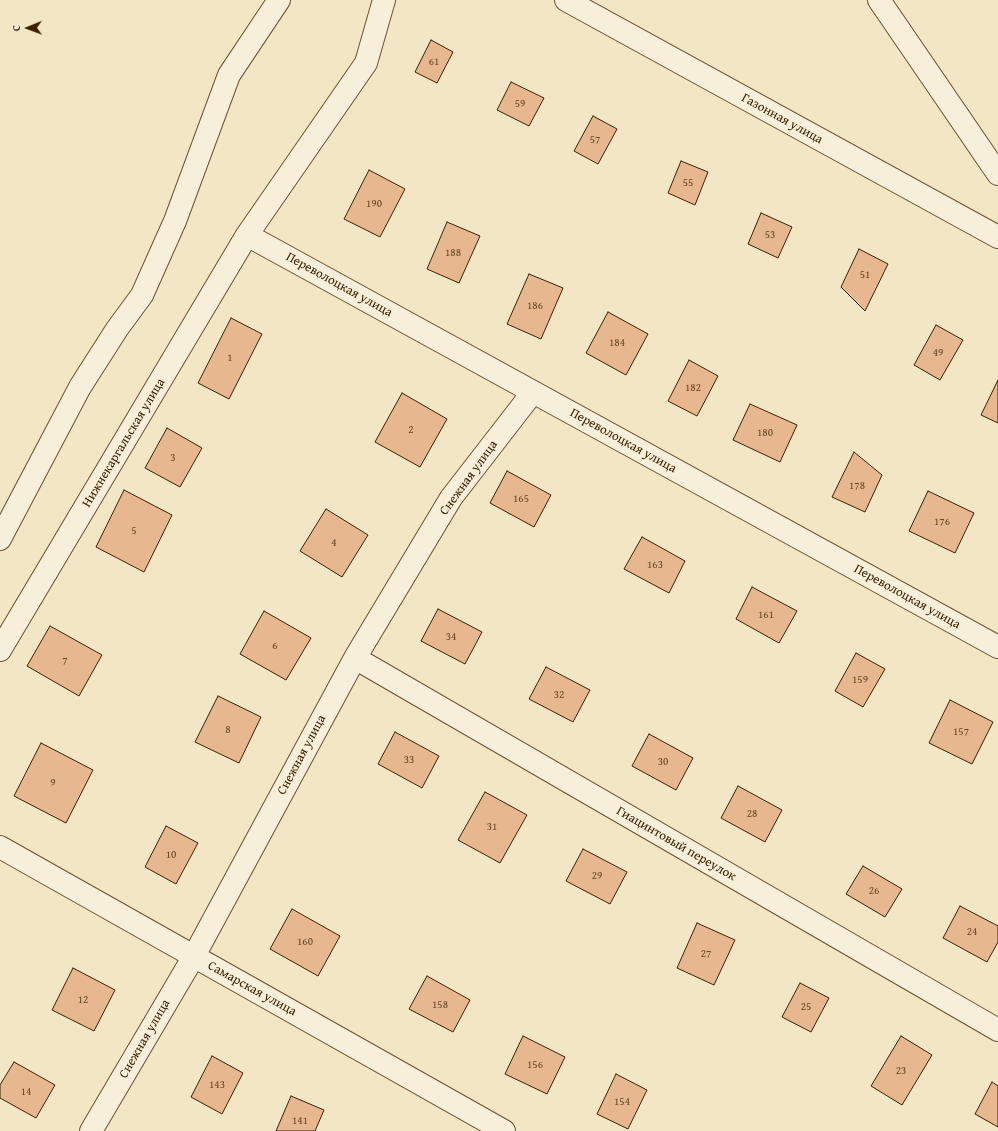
<!DOCTYPE html>
<meta charset="utf-8">
<style>
body{margin:0}
#map{position:relative;width:998px;height:1131px;overflow:hidden;background:#f3e6c4;font-family:"Gentium Book Plus",serif}
canvas{display:block}
.north{position:absolute;left:8px;top:8px;width:40px;height:40px;-webkit-text-stroke:3px #f7efd9;paint-order:stroke;rotate:269deg;font-size:11px;font-weight:700;line-height:16px;text-align:center;color:#3b2102}
.north::after{content:'';display:block;margin:auto;width:14px;height:18px;background:#3b2102;clip-path:polygon(50% 0,100% 100%,50% 72%,0 100%)}
</style>
<div id="map">
<canvas width="998" height="1131"></canvas>
<div class="north">С</div>
</div>
<script>
const context = document.querySelector('canvas').getContext('2d');
context.lineJoin = 'round';
function fillPath(path, color) { context.fillStyle = color; context.fill(path, 'evenodd'); }
const poly = rows => new Path2D(rows.map(r => 'M' + r).join(''));
function strokePath(path, color, width, dash) { context.strokeStyle = color; context.lineWidth = width; context.lineCap = dash ? 'butt' : 'round'; context.setLineDash(dash || []); context.stroke(path); }
function label(font, color, halo, rows, align = 'center') {
  context.font = font + ' "Gentium Book Plus",serif'; context.lineWidth = 3; context.setLineDash([]); context.textBaseline = 'middle'; context.strokeStyle = halo; context.fillStyle = color; for (const [text, x, y, turn = 0] of rows) {
    context.save(); context.translate(x, y); context.rotate((+turn || 0) * Math.PI / 180); context.textAlign = isNaN(turn) ? turn : align; if (halo) context.strokeText(text, 0, 0); context.fillText(text, 0, 0); context.restore();
  }
}
const building = poly([
 [431,40,453,52,437,83,415,72,431,40],
 [511,82,544,98,529,126,497,110,511,82],
 [593,116,617,129,598,164,574,151,593,116],
 [681,161,708,172,695,205,668,193,681,161],
 [369,170,405,189,380,237,344,219,369,170],
 [761,213,792,227,778,258,748,244,761,213],
 [447,222,480,236,459,283,427,269,447,222],
 [859,249,888,264,865,311,841,287,859,249],
 [529,274,563,288,541,339,507,324,529,274],
 [608,312,648,334,626,375,586,353,608,312],
 [231,318,262,334,229,399,198,383,231,318],
 [936,325,963,340,940,380,914,365,936,325],
 [689,360,718,376,697,416,668,401,689,360],
 [998,380,998,423,981,415,998,380],
 [402,393,447,419,420,467,375,442,402,393],
 [750,404,797,425,780,462,733,440,750,404],
 [167,428,202,448,180,487,145,468,167,428],
 [854,452,882,475,865,512,832,497,854,452],
 [507,471,551,495,534,527,490,503,507,471],
 [124,490,172,515,144,572,96,547,124,490],
 [928,491,974,513,955,553,909,531,928,491],
 [326,509,368,535,342,577,300,551,326,509],
 [642,537,685,561,669,593,624,569,642,537],
 [752,587,797,611,779,643,736,619,752,587],
 [438,609,482,632,465,664,421,641,438,609],
 [264,611,311,638,286,680,240,654,264,611],
 [50,626,102,655,79,696,27,666,50,626],
 [856,653,885,669,863,707,835,691,856,653],
 [546,667,590,690,573,722,529,699,546,667],
 [218,696,261,717,239,763,195,742,218,696],
 [950,700,993,722,972,764,929,743,950,700],
 [395,732,439,756,422,788,378,764,395,732],
 [649,734,693,758,676,790,632,766,649,734],
 [41,743,93,770,66,823,14,796,41,743],
 [738,786,782,810,765,842,721,818,738,786],
 [485,792,527,815,500,863,458,840,485,792],
 [166,826,198,843,176,884,145,867,166,826],
 [583,849,627,872,610,904,566,881,583,849],
 [863,866,902,889,885,917,846,894,863,866],
 [960,906,998,926,998,942,987,962,943,938,960,906],
 [292,909,340,936,318,976,270,949,292,909],
 [697,923,735,940,714,985,677,968,697,923],
 [73,968,115,990,94,1031,52,1010,73,968],
 [427,976,470,1000,453,1032,409,1009,427,976],
 [800,983,829,998,811,1032,782,1017,800,983],
 [523,1036,565,1057,547,1094,505,1074,523,1036],
 [901,1036,932,1055,902,1105,871,1086,901,1036],
 [212,1056,243,1073,222,1114,191,1097,212,1056],
 [14,1062,55,1085,36,1118,0,1098,0,1085,14,1062],
 [616,1074,647,1090,628,1129,597,1114,616,1074],
 [992,1082,998,1086,998,1127,975,1114,992,1082],
 [291,1096,324,1110,315,1131,276,1131,291,1096]
]);
const minor = poly([
 [566,0,998,237],
 [879,0,998,174],
 [247,235,998,647],
 [0,539,80,387,117,329,142,295,175,221,229,75,279,0],
 [0,650,247,235,366,63,384,0],
 [355,658,998,1030],
 [0,847,504,1131],
 [91,1131,194,956,355,658,451,498,533,392]
]);
const numberNames = [
 ["61",434,62],
 ["59",520,104],
 ["57",595,140],
 ["55",688,183],
 ["190",374,204],
 ["53",770,235],
 ["188",453,253],
 ["51",865,275],
 ["186",535,306],
 ["184",617,343],
 ["49",938,353],
 ["1",230,358],
 ["182",693,388],
 ["2",411,430],
 ["180",765,433],
 ["3",173,458],
 ["178",857,486],
 ["165",521,499],
 ["176",942,522],
 ["5",134,531],
 ["4",334,543],
 ["163",655,565],
 ["161",766,615],
 ["34",451,637],
 ["6",275,646],
 ["7",65,661],
 ["159",860,680],
 ["32",559,695],
 ["8",228,730],
 ["157",961,732],
 ["33",409,760],
 ["30",663,762],
 ["9",53,783],
 ["28",752,814],
 ["31",492,827],
 ["10",171,855],
 ["29",597,876],
 ["26",874,891],
 ["24",972,932],
 ["160",305,942],
 ["27",706,954],
 ["12",83,1000],
 ["158",440,1005],
 ["25",806,1007],
 ["156",535,1065],
 ["23",901,1071],
 ["143",217,1085],
 ["14",26,1092],
 ["154",622,1102],
 ["141",300,1121]
];
const streetNames = [
 ["Газонная улица",782,119,29],
 ["Переволоцкая улица",339,285,29],
 ["Переволоцкая улица",623,441,29],
 ["Нижнекаргальская улица",124,443,-59],
 ["Снежная улица",469,478,-54],
 ["Переволоцкая улица",907,597,29],
 ["Снежная улица",302,755,-62],
 ["Гиацинтовый переулок",676,844,30],
 ["Самарская улица",252,989,29],
 ["Снежная улица",145,1039,-60]
];
fillPath(building, '#e7b78f');
strokePath(building, '#3b2102', 1);
strokePath(minor, '#695232', 24);
strokePath(minor, '#f7efd9', 22);
label('11px', '#664625', null, numberNames);
label('13px', '#3b2102', '#f7efd9', streetNames);
</script>
